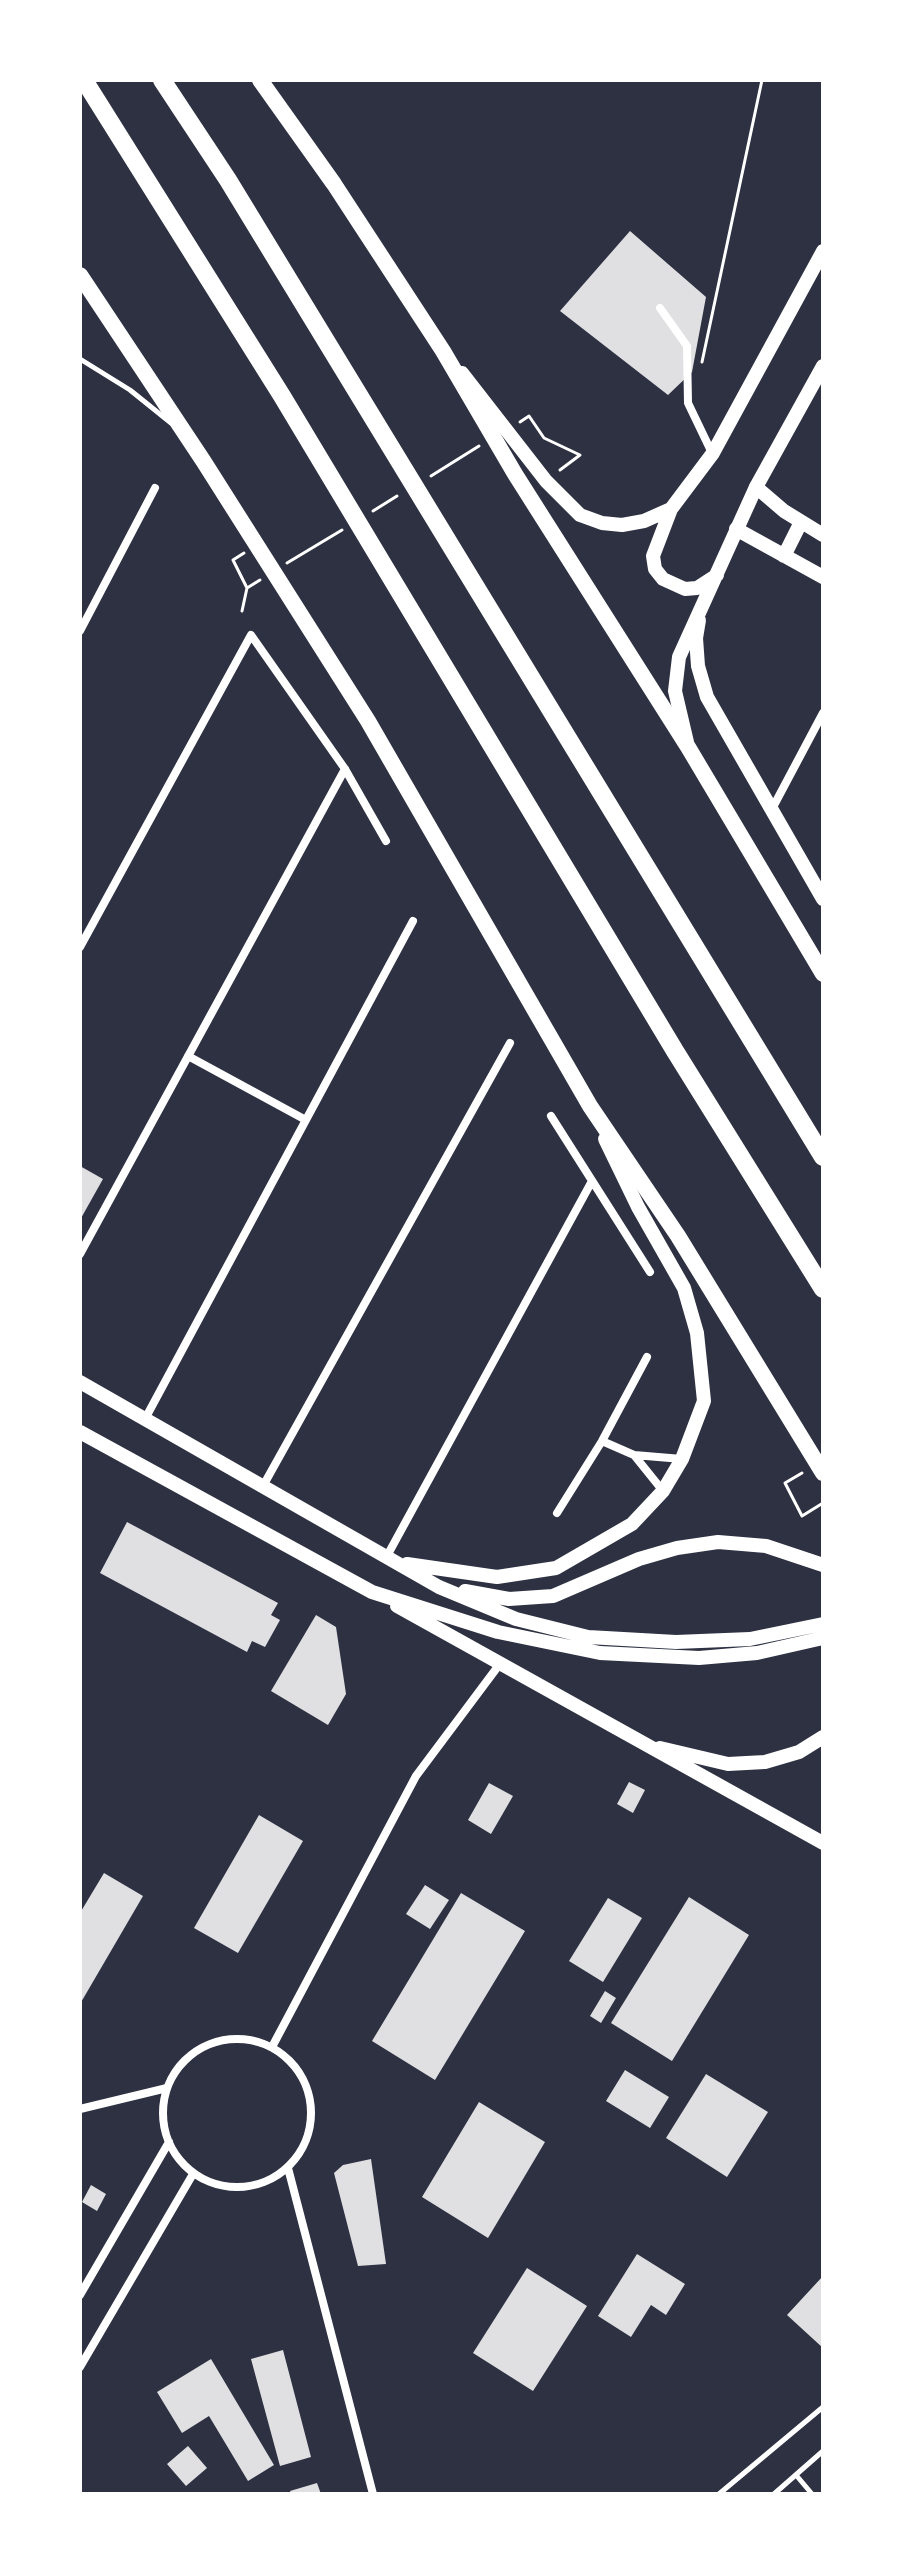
<!DOCTYPE html>
<style>
body{margin:0}
#map{position:relative;width:903px;height:2574px;overflow:hidden;background:#2d3142;font-family:"PT Sans",sans-serif}
canvas{display:block}
.frame{position:absolute;inset:0;border:82px solid #fff;pointer-events:none}
</style>
<div id="map">
<canvas width="903" height="2574"></canvas>
<div class="frame"></div>
</div>
<script>
const context = document.querySelector('canvas').getContext('2d');
context.lineJoin = 'round';
function fillPath(path, color) { context.fillStyle = color; context.fill(path, 'evenodd'); }
const poly = rows => new Path2D(rows.map(r => 'M' + r).join(''));
function strokePath(path, color, width, dash) { context.strokeStyle = color; context.lineWidth = width; context.lineCap = dash ? 'butt' : 'round'; context.setLineDash(dash || []); context.stroke(path); }
const building = poly([
 [630,231,706,297,692,372,668,395,560,311],
 [80,1166,103,1179,80,1220],
 [127,1522,278,1603,271,1615,280,1620,265,1647,252,1641,247,1652,100,1573],
 [316,1615,336,1627,346,1694,328,1725,271,1691],
 [629,1782,645,1790,633,1813,617,1804],
 [489,1783,513,1796,491,1834,468,1820],
 [259,1815,303,1841,238,1953,194,1928],
 [104,1873,143,1896,80,2004,80,1913],
 [425,1885,449,1900,430,1929,406,1914],
 [461,1893,525,1931,435,2080,372,2041],
 [689,1897,749,1935,672,2061,611,2023],
 [608,1898,642,1918,603,1982,569,1961],
 [605,1991,616,1998,601,2023,590,2016],
 [625,2070,669,2097,650,2128,606,2101],
 [706,2074,768,2112,727,2177,666,2138],
 [479,2102,545,2142,488,2238,422,2197],
 [371,2159,386,2264,358,2266,334,2173,343,2165],
 [91,2185,106,2194,97,2211,82,2202],
 [637,2254,685,2284,666,2315,651,2305,631,2337,598,2316],
 [527,2268,587,2306,533,2391,473,2353],
 [823,2276,823,2348,787,2315],
 [283,2350,311,2457,280,2466,251,2359],
 [211,2359,274,2465,248,2481,209,2416,182,2433,157,2392],
 [188,2446,207,2468,186,2486,167,2464],
 [317,2483,321,2494,291,2494,290,2491]
]);
const path = poly([
 [702,362,762,80],
 [520,422,529,416,544,438,580,455,560,470],
 [431,476,479,446],
 [373,511,397,496],
 [287,563,342,530],
 [247,588,260,580],
 [242,611,247,588,233,560,244,553],
 [802,1473,785,1483,802,1516,823,1503]
]);
const service = poly([
 [80,359,130,390,171,423],
 [796,2475,812,2494],
 [719,2494,823,2407],
 [774,2494,823,2451]
]);
const minor = poly([
 [660,308,687,346,688,403,712,453],
 [80,631,155,488],
 [772,809,823,713],
 [80,947,251,635,345,769,386,841],
 [188,1056,304,1119],
 [551,1116,650,1272],
 [80,1254,345,769],
 [145,1419,413,921],
 [602,1441,634,1455,682,1459],
 [634,1455,663,1491],
 [263,1486,510,1043],
 [557,1513,602,1441,647,1357],
 [387,1556,592,1181],
 '163 2113a74 74 0 1 1 148 0a74 74 0 1 1-148 0Z',
 [272,2047,416,1776,499,1665],
 [80,2109,167,2088],
 [288,2168,373,2494],
 [80,2295,169,2142],
 [80,2367,193,2174]
]);
const tertiary = poly([
 [756,487,784,511,823,535],
 [736,529,823,577],
 [784,556,801,522],
 [699,620,696,638,698,666,707,697,823,899]
]);
const secondary = poly([
 [462,373,546,481,580,515,602,523,622,525,644,521,671,509,713,453,823,251],
 [671,509,653,556,655,569,663,579,685,589,697,588,717,575],
 [687,742,675,691,679,657,756,487,823,366],
 [80,1382,439,1587,516,1619,588,1637,676,1642,750,1639,823,1624],
 [80,1432,372,1592,498,1632,600,1653,699,1658,757,1653,823,1638],
 [407,1564,497,1577,556,1568,632,1524,663,1491,682,1459,704,1401,697,1333,684,1288,638,1207,605,1139],
 [465,1591,509,1599,553,1596,639,1559,677,1548,718,1542,766,1546,823,1565],
 [397,1606,823,1843],
 [660,1748,728,1764,765,1762,799,1752,823,1737]
]);
const primary = poly([
 [260,80,334,184,443,351,515,474,688,747,823,974],
 [80,275,204,462,368,721,590,1106,678,1236,823,1473]
]);
const trunk = poly([
 [84,80,282,396,675,1051,823,1289],
 [162,80,228,180,823,1157]
]);
fillPath(building, '#e0e0e3');
strokePath(path, '#fff', 3);
strokePath(service, '#fff', 5);
strokePath(minor, '#fff', 8);
strokePath(tertiary, '#fff', 14);
strokePath(secondary, '#fff', 14);
strokePath(primary, '#fff', 16);
strokePath(trunk, '#fff', 18);
</script>
